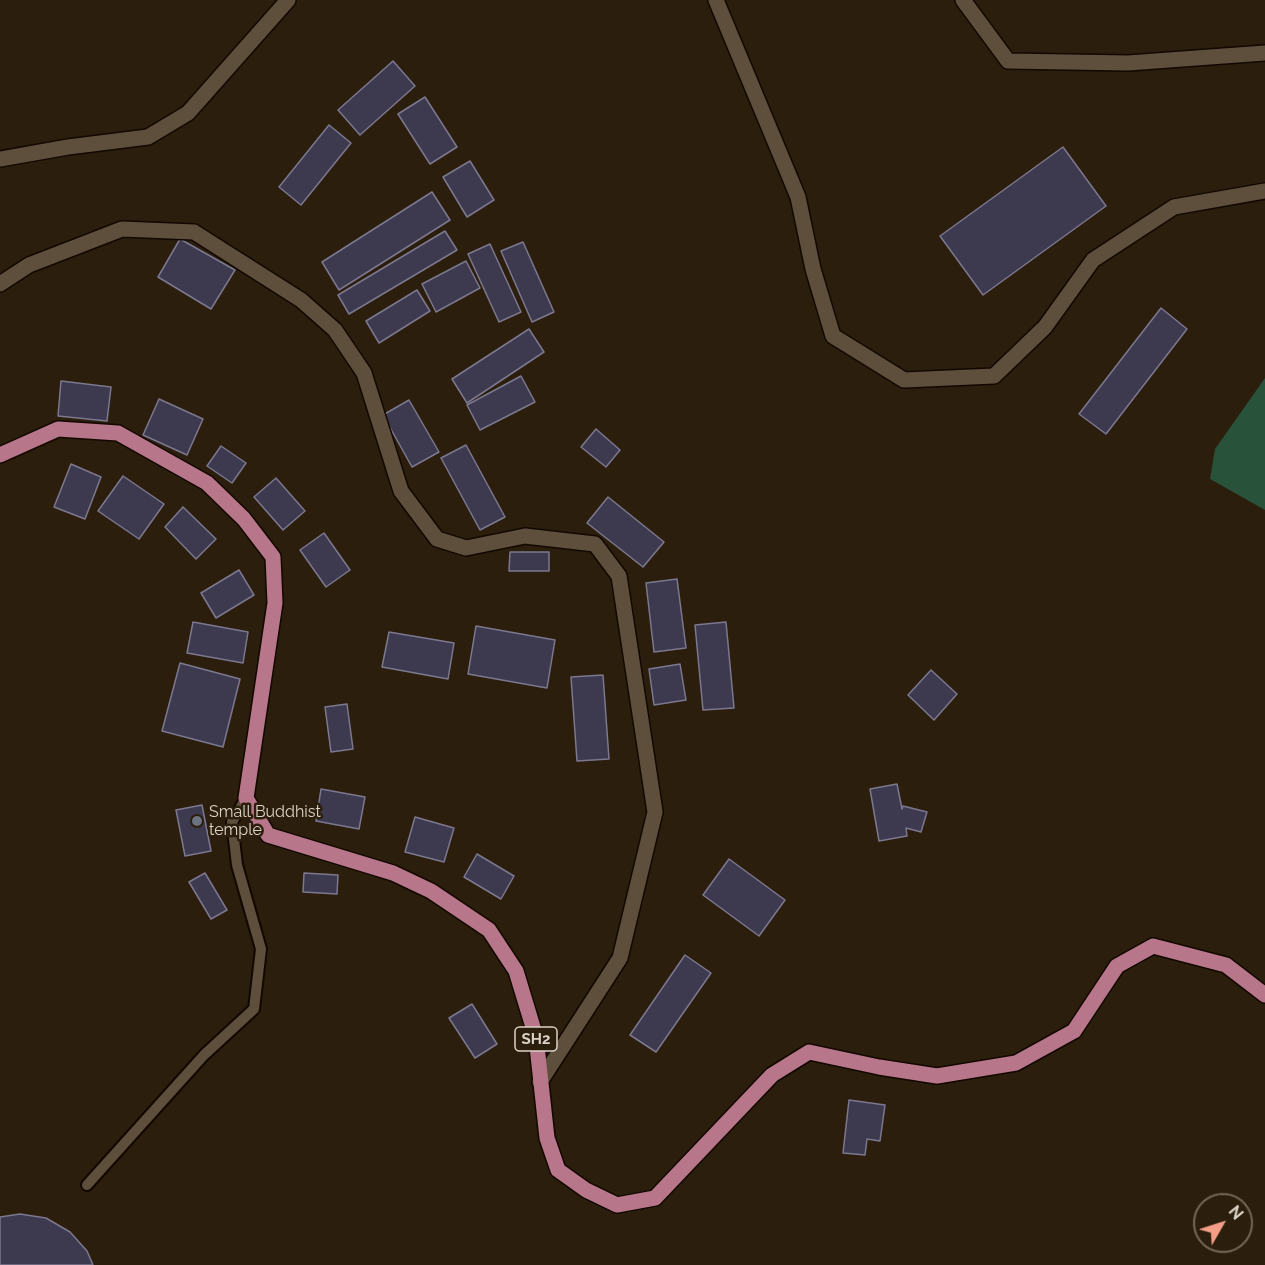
<!DOCTYPE html>
<style>
body{margin:0}
#map{position:relative;width:1265px;height:1265px;overflow:hidden;background:#2b1e0c;font-family:Raleway,sans-serif}
canvas{display:block}
.north{position:absolute;left:1193px;top:1193px;width:60px;height:60px;box-sizing:border-box;background:#2b1e0c;border:2px solid #726657;border-radius:50%;rotate:51deg;font-size:16px;font-weight:700;line-height:24px;text-align:center;color:#dcd3c8}
.north::after{content:'';display:block;margin:auto;width:21px;height:27px;background:#f49e88;clip-path:polygon(50% 0,100% 100%,50% 72%,0 100%)}
</style>
<div id="map">
<canvas width="1265" height="1265"></canvas>
<div class="north">N</div>
</div>
<script>
const context = document.querySelector('canvas').getContext('2d');
context.lineJoin = 'round';
function fillPath(path, color) { context.fillStyle = color; context.fill(path, 'evenodd'); }
const poly = rows => new Path2D(rows.map(r => 'M' + r).join(''));
function strokePath(path, color, width, dash) { context.strokeStyle = color; context.lineWidth = width; context.lineCap = dash ? 'butt' : 'round'; context.setLineDash(dash || []); context.stroke(path); }
function label(font, color, halo, rows, align = 'center') {
  context.font = font + ' Raleway,sans-serif'; context.lineWidth = 5; context.setLineDash([]); context.textBaseline = 'middle'; context.strokeStyle = halo; context.fillStyle = color; for (const [text, x, y, turn = 0] of rows) {
    context.save(); context.translate(x, y); context.rotate((+turn || 0) * Math.PI / 180); context.textAlign = isNaN(turn) ? turn : align; if (halo) context.strokeText(text, 0, 0); context.fillText(text, 0, 0); context.restore();
  }
}
const green = poly([
 [1265,378,1265,510,1210,479,1215,449]
]);
const building = poly([
 [393,61,415,86,360,135,338,110,393,61],
 [425,97,457,147,430,164,398,114,425,97],
 [329,125,351,143,301,205,279,187,329,125],
 [1063,147,1106,206,983,295,940,236,1063,147],
 [470,161,494,200,467,217,443,177,470,161],
 [432,192,450,220,339,290,322,262,432,192],
 [445,231,457,250,349,314,338,295,445,231],
 [180,239,235,270,211,309,158,277,180,239],
 [523,242,554,312,532,322,501,251,523,242],
 [490,244,521,312,499,322,468,254,490,244],
 [466,261,480,288,436,312,422,284,466,261],
 [417,290,430,311,379,343,366,321,417,290],
 [1161,308,1187,329,1106,434,1079,414,1161,308],
 [529,329,544,352,467,403,452,379,529,329],
 [521,376,535,402,480,430,467,405,521,376],
 [61,381,111,387,107,421,58,416,61,381],
 [159,399,203,419,187,455,143,435,159,399],
 [409,400,439,452,412,467,383,415,409,400],
 [596,429,620,450,606,467,581,447,596,429],
 [466,445,505,517,480,530,441,458,466,445],
 [221,446,246,463,232,483,207,466,221,446],
 [71,464,101,477,85,519,54,507,71,464],
 [123,476,164,504,139,539,98,511,123,476],
 [276,478,305,511,283,530,254,497,276,478],
 [608,497,664,542,643,567,587,523,608,497],
 [183,507,216,539,196,559,165,527,183,507],
 [324,533,350,570,326,587,300,550,324,533],
 [510,552,549,552,549,571,509,571,510,552],
 [239,570,254,595,216,618,201,593,239,570],
 [677,579,686,648,654,652,646,583,677,579],
 [193,622,248,632,243,663,187,653,193,622],
 [726,622,734,708,703,710,695,625,726,622],
 [476,626,555,640,547,688,468,674,476,626],
 [389,632,454,643,448,679,382,667,389,632],
 [180,663,240,679,223,747,162,731,180,663],
 [680,664,686,700,654,705,649,669,680,664],
 [931,670,957,694,934,720,908,695,931,670],
 [603,675,609,759,577,761,571,677,603,675],
 [347,704,353,749,331,752,325,707,347,704],
 [897,784,902,809,903,806,927,812,921,832,906,828,907,836,879,841,870,789,897,784],
 [321,789,365,797,359,829,316,821,321,789],
 [202,805,211,851,185,856,176,810,202,805],
 [415,817,454,828,444,862,405,852,415,817],
 [477,854,514,876,501,899,464,877,477,854],
 [729,859,785,900,759,936,703,895,729,859],
 [205,873,227,910,211,919,189,882,205,873],
 [304,873,338,875,337,894,303,892,304,873],
 [685,955,711,973,656,1052,630,1035,685,955],
 [472,1004,497,1044,475,1058,449,1018,472,1004],
 [849,1100,885,1105,880,1141,867,1139,865,1155,843,1153,849,1100],
 [20,1214,46,1218,70,1232,87,1251,93,1265,0,1265,0,1217,20,1214]
]);
const service = poly([
 [87,1185,204,1055,254,1009,261,949,237,865,232,822,246,798]
]);
const minor = poly([
 [716,0,798,197,813,269,833,336,904,380,994,376,1045,327,1093,260,1174,207,1265,191],
 [963,0,1008,61,1128,63,1265,53],
 [0,159,68,147,148,137,188,113,288,0],
 [0,284,29,265,122,229,194,232,301,300,335,330,364,373,401,491,437,539,466,548,525,536,595,544,619,576,655,812,620,958,540,1082]
]);
const primary = poly([
 [0,455,58,429,118,433,207,483,244,519,273,557,275,603,246,798,268,835,393,873,431,891,489,930,516,971,536,1037,547,1138,558,1170,586,1190,617,1205,655,1198,772,1075,809,1052,879,1067,937,1076,1016,1063,1074,1031,1117,966,1153,946,1226,965,1265,995]
]);
const markers = [
 [197,821,6,"#6b7280"]
];
const shields = [
 [536,1039,42]
];
const shieldNames = [
 ["SH2",536,1039]
];
const poiNames = [
 ["Small Buddhist",209,812],
 ["temple",209,830]
];
fillPath(green, '#285239');
fillPath(building, '#3d394e');
strokePath(building, '#7c7890', 1.5);
strokePath(service, '#130800', 14);
strokePath(minor, '#130800', 18);
strokePath(primary, '#130800', 18);
strokePath(service, '#5e4f3c', 10);
strokePath(minor, '#5e4f3c', 15);
strokePath(primary, '#b7768a', 15);
for (const [x, y, r, color] of markers) { const dot = new Path2D(); dot.arc(x, y, r, 0, 2 * Math.PI); context.fillStyle = color; context.fill(dot); strokePath(dot, '#2b1e0c', 2); }
for (const [x, y, w] of shields) { const box = new Path2D(); box.roundRect(x - w / 2, y - 12, w, 24, 4.5); context.fillStyle = '#2b1e0c'; context.fill(box); strokePath(box, '#dcd3c8', 1.5); }
label('bold 15px', '#dcd3c8', null, shieldNames);
label('16px', '#dcd3c8', '#2b1e0c', poiNames, 'left');
</script>
